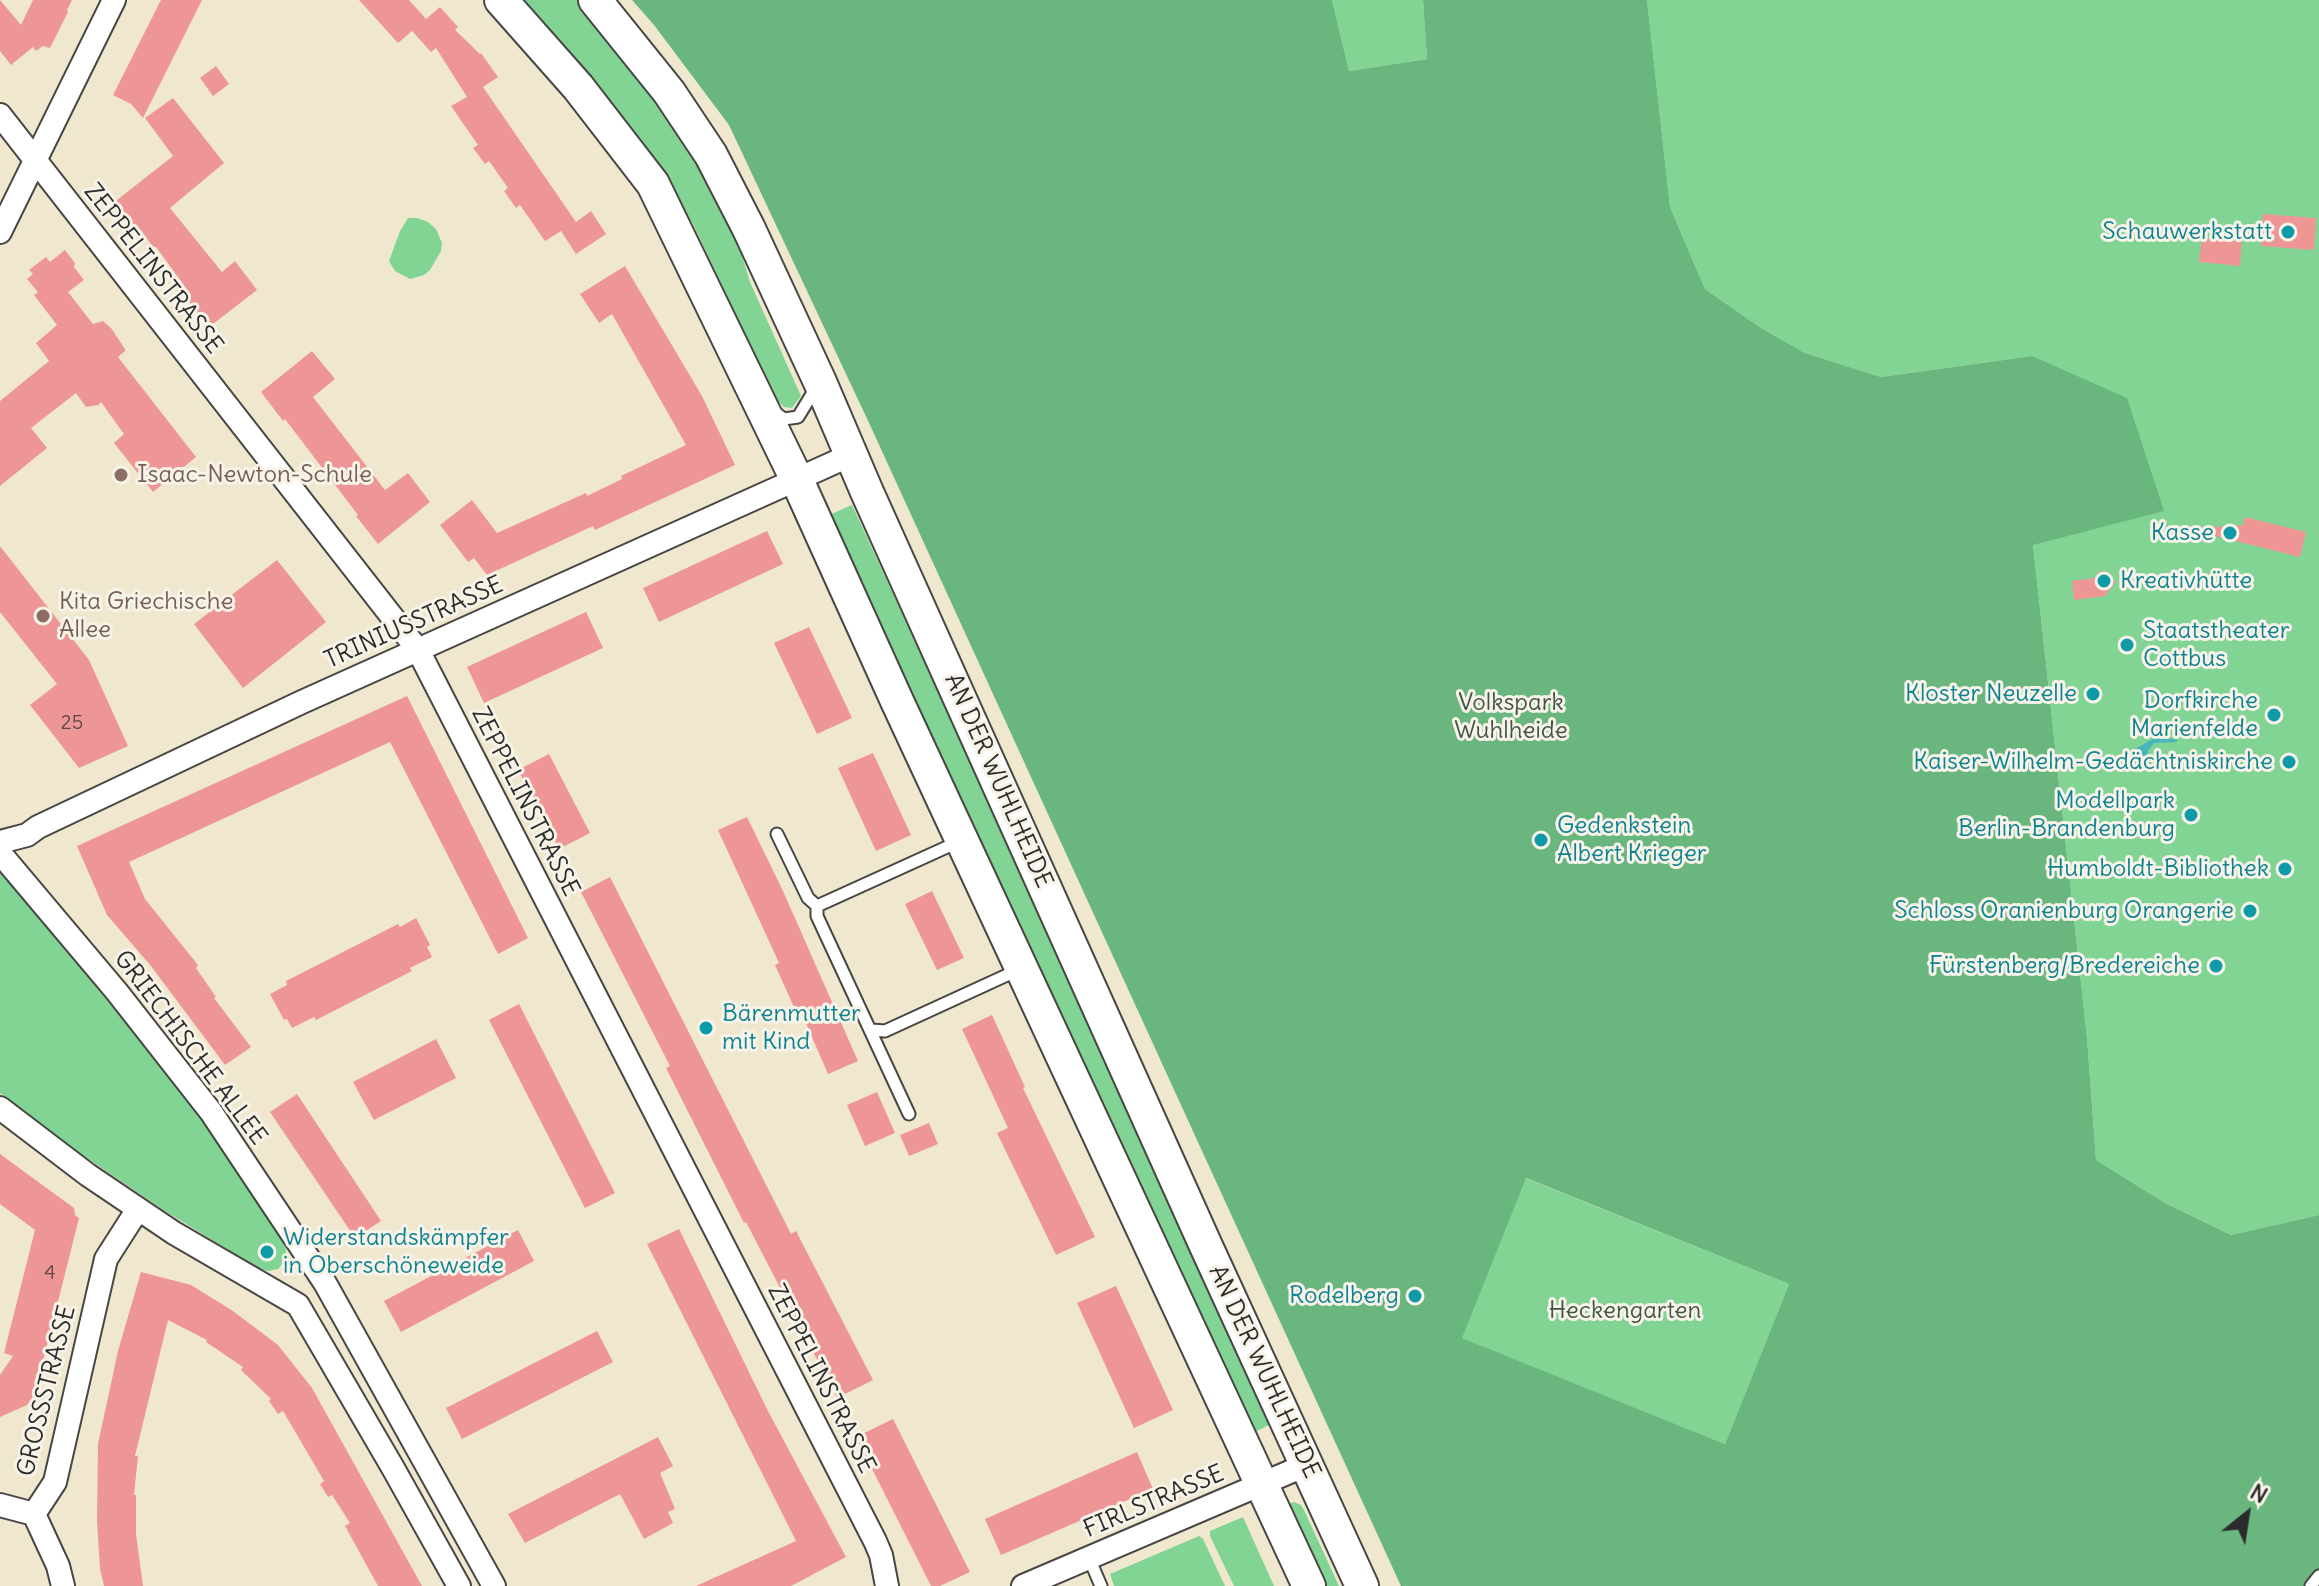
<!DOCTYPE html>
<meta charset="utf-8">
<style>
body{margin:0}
#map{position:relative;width:2319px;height:1586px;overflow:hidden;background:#efe8cf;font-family:Delius,sans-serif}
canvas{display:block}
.north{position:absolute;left:2207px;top:1474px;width:80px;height:80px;-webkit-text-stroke:6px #f7f3e8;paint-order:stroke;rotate:30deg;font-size:22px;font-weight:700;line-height:32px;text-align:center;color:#2b2b2b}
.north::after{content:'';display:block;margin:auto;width:28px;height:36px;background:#2b2b2b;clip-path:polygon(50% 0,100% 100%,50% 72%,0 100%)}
</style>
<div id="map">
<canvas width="2319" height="1586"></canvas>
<div class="north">N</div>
</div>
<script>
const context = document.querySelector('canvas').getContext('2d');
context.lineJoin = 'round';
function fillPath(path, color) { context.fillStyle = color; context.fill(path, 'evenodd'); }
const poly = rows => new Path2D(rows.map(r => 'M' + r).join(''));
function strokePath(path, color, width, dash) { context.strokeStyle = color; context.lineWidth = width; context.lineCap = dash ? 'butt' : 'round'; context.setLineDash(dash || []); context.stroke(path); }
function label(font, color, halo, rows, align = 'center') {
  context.font = font + ' Delius,sans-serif'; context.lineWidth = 6; context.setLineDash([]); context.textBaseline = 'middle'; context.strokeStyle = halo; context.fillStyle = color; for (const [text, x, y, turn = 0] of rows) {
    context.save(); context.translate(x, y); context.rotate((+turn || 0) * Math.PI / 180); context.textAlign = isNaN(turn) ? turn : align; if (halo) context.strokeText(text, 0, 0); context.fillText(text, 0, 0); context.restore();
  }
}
const green = poly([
 [521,0,580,0,664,102,730,216,750,282,801,396,792,408,784,407,775,398,693,224,645,147,576,59],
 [1332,0,1423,0,1427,59,1349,71],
 [1647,0,2319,0,2319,1215,2231,1235,2165,1203,2096,1160,2087,1038,2033,544,2032,356,1881,377,1805,353,1761,328,1705,289,1670,207],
 [408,218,417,218,428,222,436,229,442,243,441,251,430,270,424,275,410,279,395,271,389,261,400,231],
 [852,505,1275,1422,1253,1433,829,515],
 [0,869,121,1011,223,1148,285,1243,287,1258,278,1269,268,1271,260,1269,168,1213,59,1139,0,1093],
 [1525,1178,1789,1284,1725,1444,1461,1338],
 [1294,1502,1301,1505,1304,1510,1339,1586,1323,1586,1287,1508,1289,1504],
 [1243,1517,1274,1586,1234,1586,1210,1536,1210,1531],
 [1199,1536,1203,1539,1225,1586,1114,1586,1110,1574]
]);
const forest = poly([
 [632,0,1332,0,1349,71,1427,59,1423,0,1647,0,1670,207,1705,289,1761,328,1805,353,1881,377,2032,356,2127,398,2164,511,2033,545,2087,1038,2096,1160,2165,1203,2231,1235,2319,1215,2319,1586,1401,1586,870,425,729,125,654,25],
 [1526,1178,1789,1284,1725,1444,1462,1338]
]);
const water = poly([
 [2155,738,2177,739,2177,742,2154,743,2148,751,2146,761,2134,769,2127,768,2126,764,2131,751]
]);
const building = poly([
 [0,0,21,25,33,0,72,0,67,10,68,12,50,48,43,46,36,51,33,47,11,65,0,51],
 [161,0,202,0,143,118,131,104,113,95],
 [359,0,409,0,426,19,440,7,458,27,455,30,480,54,481,53,498,77,483,87,576,222,591,211,606,234,576,254,561,231,545,241,520,205,516,208,504,191,508,188,489,161,485,164,473,148,478,145,451,106,467,97,436,48,431,52,412,31,398,43],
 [216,66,229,84,213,96,200,78],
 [173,98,224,163,170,208,222,272,235,261,257,290,209,327,187,299,191,295,156,247,153,247,140,229,135,233,112,204,173,156,145,118],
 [2263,214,2316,218,2314,250,2261,246],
 [2202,237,2242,241,2240,266,2199,262],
 [65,250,75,263,74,267,84,280,68,292,93,324,103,321,111,328,125,349,125,351,118,357,196,457,153,492,114,443,124,434,101,402,98,405,86,407,76,393,31,428,47,448,0,486,0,401,49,361,36,343,57,325,34,295,38,292,27,279,33,274,29,270,46,257,50,262],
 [625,266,702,396,735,465,595,530,593,526,487,575,474,558,468,562,440,525,472,500,497,533,586,493,587,496,622,479,621,476,686,445,612,314,599,323,580,294],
 [312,351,335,379,313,397,385,490,408,473,430,502,378,544,356,516,358,515,285,419,283,421,261,392],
 [2245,517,2306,532,2300,557,2199,532,2199,528,2243,525],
 [767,531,783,564,659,622,643,588],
 [0,546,89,660,128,746,79,768,30,705,57,684,0,612],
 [277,560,326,622,243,688,194,624],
 [2101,570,2116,582,2105,596,2074,600,2072,581,2094,578],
 [586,612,603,648,484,703,467,667],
 [809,627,852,718,817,734,774,643],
 [407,696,528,938,498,954,390,742,129,862,145,899,198,965,196,968,216,997,214,998,251,1047,225,1065,151,966,107,915,77,846],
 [873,753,911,835,876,851,838,768],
 [549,754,590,833,559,849,518,770],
 [747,817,783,891,858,1061,828,1074,802,1014,798,1016,775,965,779,963,718,830],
 [610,877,791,1234,796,1231,873,1380,837,1398,746,1222,744,1223,666,1068,670,1066,581,892],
 [932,891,964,958,937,970,905,904],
 [416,918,430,945,427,947,432,957,410,968,412,971,316,1020,314,1017,292,1028,287,1019,284,1020,270,994,287,985,286,981,398,924,400,927],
 [519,1004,615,1193,585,1208,489,1020],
 [992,1015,1025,1087,1023,1088,1095,1237,1056,1255,997,1133,1008,1128,962,1029],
 [436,1039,456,1078,374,1120,353,1082],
 [877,1092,895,1133,865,1146,847,1105],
 [297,1094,381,1221,355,1238,270,1112],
 [929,1123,938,1144,909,1156,900,1135],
 [0,1154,74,1208,75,1215,79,1218,35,1393,27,1405,0,1417,0,1375,13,1356,4,1353,35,1230,0,1204],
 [679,1229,768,1411,846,1557,791,1586,696,1586,796,1541,647,1244],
 [518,1230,534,1261,401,1332,384,1301],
 [141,1272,191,1285,233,1311,278,1345,312,1388,422,1586,378,1586,345,1526,350,1523,332,1495,328,1497,320,1484,324,1481,283,1411,278,1414,269,1401,271,1399,241,1370,243,1367,206,1342,207,1340,168,1320,135,1456,138,1456,134,1495,136,1495,136,1534,143,1586,104,1586,100,1569,97,1520,98,1444,118,1351],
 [1116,1286,1173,1410,1134,1428,1077,1303],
 [597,1331,613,1362,462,1439,446,1408],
 [893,1419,970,1572,940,1586,931,1586,856,1437],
 [658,1437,673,1466,660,1473,675,1509,668,1512,673,1523,644,1539,620,1494,525,1543,508,1514],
 [1137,1452,1153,1489,1001,1555,985,1519]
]);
const service = poly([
 [773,411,784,419,798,417,817,386],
 [777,834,808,898,817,906,817,916,909,1114],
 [817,906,958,842],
 [872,1030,885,1031,1018,970],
 [1089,1558,1101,1586],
 [2311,1586,2319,1576]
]);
const minor = poly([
 [0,115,418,650,875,1541,881,1555,887,1586],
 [0,232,114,0],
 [0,842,27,835,38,827,302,702,851,455],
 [0,853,117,992,211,1112,325,1283,494,1586],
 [0,1108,88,1175,174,1233,298,1305,393,1468,459,1586],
 [0,1505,34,1514],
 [34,1514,55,1482,106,1259,138,1209],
 [34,1514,58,1566,63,1586],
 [1023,1586,1306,1465]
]);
const secondary = poly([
 [501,0,578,87,653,184,797,480,897,701,1309,1586],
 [595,0,669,92,711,155,749,229,820,382,867,492,1206,1246,1362,1586]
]);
const markers = [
 [2288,232,8,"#0f9aa8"],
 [121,475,8,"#8d6e63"],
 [2230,533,8,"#0f9aa8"],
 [2104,581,8,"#0f9aa8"],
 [43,616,8,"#8d6e63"],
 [2127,645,8,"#0f9aa8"],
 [2093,694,8,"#0f9aa8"],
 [2274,715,8,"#0f9aa8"],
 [2289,762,8,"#0f9aa8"],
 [2191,815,8,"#0f9aa8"],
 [1541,840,8,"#0f9aa8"],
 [2285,869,8,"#0f9aa8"],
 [2250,911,8,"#0f9aa8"],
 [2216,966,8,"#0f9aa8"],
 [706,1028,8,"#0f9aa8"],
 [267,1252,8,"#0f9aa8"],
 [1415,1296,8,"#0f9aa8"]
];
const numberNames = [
 ["25",72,723],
 ["4",50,1273]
];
const cultureNames = [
 ["Schauwerkstatt",2272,232],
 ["Kasse",2214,533],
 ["Kreativhütte",2120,581,"left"],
 ["Staatstheater",2143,631,"left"],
 ["Cottbus",2143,659,"left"],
 ["Kloster Neuzelle",2077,694],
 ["Dorfkirche",2258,701],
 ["Marienfelde",2258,729],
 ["Kaiser-Wilhelm-Gedächtniskirche",2273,762],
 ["Modellpark",2175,801],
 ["Berlin-Brandenburg",2175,829],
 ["Gedenkstein",1557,826,"left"],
 ["Albert Krieger",1557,854,"left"],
 ["Humboldt-Bibliothek",2269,869],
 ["Schloss Oranienburg Orangerie",2234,911],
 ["Fürstenberg/Bredereiche",2200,966],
 ["Bärenmutter",722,1014,"left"],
 ["mit Kind",722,1042,"left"],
 ["Widerstandskämpfer",283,1238,"left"],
 ["in Oberschöneweide",283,1266,"left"],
 ["Rodelberg",1399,1296]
];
const streetNames = [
 ["ZEPPELINSTRASSE",153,269,52],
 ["TRINIUSSTRASSE",414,623,-24],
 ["AN DER WUHLHEIDE",998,781,66],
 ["ZEPPELINSTRASSE",525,802,63],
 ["GRIECHISCHE ALLEE",190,1048,53],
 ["AN DER WUHLHEIDE",1264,1372,65],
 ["ZEPPELINSTRASSE",821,1379,63],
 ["GROSSSTRASSE",47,1391,-76],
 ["FIRLSTRASSE",1154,1502,-23]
];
const educationNames = [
 ["Isaac-Newton-Schule",137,475],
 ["Kita Griechische",59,602],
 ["Allee",59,630]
];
const parkNames = [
 ["Volkspark",1511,703],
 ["Wuhlheide",1511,731],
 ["Heckengarten",1625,1311]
];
fillPath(green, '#82d495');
fillPath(forest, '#69b67e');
fillPath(water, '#46b5be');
fillPath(building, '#ee9696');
strokePath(service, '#484744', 15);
strokePath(minor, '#484744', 26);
strokePath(secondary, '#484744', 36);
strokePath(service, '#fff', 11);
strokePath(minor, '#fff', 22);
strokePath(secondary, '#fff', 32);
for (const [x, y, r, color] of markers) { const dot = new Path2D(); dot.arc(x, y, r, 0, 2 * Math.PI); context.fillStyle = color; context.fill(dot); strokePath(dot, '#f7f3e8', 3); }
label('20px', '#5c4646', null, numberNames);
label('24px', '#0d838f', '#f7f3e8', cultureNames, 'right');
label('24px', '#2b2b2b', '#f7f3e8', streetNames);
label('24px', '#785e54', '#f7f3e8', educationNames, 'left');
label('24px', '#415546', '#f7f3e8', parkNames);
</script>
